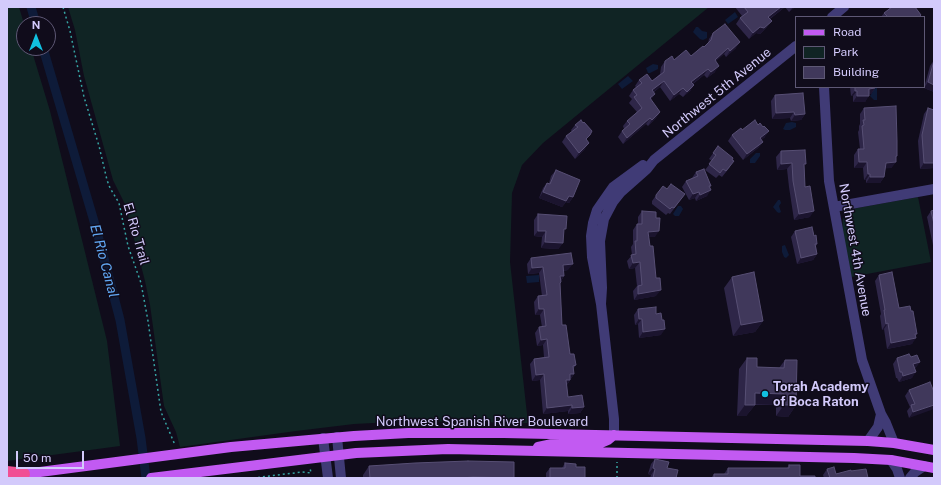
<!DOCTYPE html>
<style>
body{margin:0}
#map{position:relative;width:941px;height:485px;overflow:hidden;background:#100c1b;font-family:"Public Sans",sans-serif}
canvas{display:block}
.frame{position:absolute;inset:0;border:8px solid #d3cafb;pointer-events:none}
.legend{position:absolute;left:795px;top:16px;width:130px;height:72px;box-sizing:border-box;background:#100c1b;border:1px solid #5e5875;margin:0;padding:5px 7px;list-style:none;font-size:12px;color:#d3cafb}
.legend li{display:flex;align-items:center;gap:8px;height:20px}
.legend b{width:20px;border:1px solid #5e5875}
.north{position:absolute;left:16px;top:16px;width:40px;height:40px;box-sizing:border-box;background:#100c1b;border:1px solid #5e5875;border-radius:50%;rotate:0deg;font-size:11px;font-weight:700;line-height:16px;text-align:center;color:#d3cafb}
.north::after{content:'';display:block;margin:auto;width:14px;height:18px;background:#11c0e0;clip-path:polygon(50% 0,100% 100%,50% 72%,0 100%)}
.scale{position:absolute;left:16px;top:451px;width:68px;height:18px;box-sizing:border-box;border:2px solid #d3cafb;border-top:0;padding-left:5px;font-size:12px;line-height:14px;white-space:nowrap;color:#d3cafb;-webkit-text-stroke:3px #100c1b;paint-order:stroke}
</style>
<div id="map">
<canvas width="941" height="485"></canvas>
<div class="frame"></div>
<ul class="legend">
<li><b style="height:5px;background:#c25af2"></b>Road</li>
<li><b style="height:11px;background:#102424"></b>Park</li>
<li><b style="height:11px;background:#40385b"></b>Building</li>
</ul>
<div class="north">N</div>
<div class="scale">50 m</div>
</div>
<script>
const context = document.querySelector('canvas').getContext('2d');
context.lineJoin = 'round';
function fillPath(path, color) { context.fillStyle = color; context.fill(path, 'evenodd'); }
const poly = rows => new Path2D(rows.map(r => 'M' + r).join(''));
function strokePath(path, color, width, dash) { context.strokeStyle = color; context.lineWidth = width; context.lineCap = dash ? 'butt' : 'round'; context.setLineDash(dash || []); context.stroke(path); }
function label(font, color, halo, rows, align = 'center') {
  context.font = font + ' "Public Sans",sans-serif'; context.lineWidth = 3; context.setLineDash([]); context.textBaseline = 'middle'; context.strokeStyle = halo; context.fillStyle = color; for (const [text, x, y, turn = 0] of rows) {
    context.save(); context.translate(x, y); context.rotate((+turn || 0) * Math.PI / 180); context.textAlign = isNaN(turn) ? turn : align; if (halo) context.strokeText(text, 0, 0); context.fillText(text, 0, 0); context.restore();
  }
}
const green = poly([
 [7,7,19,7,24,24,24,48,31,48,50,111,107,341,120,446,7,461],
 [68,7,709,7,543,143,522,165,512,193,510,262,528,423,412,421,354,424,296,431,180,447,176,432,164,406,150,305,145,281,125,204,113,180,84,76,75,30],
 [918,197,931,262,851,277,842,230,843,219,847,212,852,209]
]);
const water = poly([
 [735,12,738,17,728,24,725,20],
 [696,27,698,27,702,31,707,32,707,38,703,40,700,39,693,32],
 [653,64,658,65,658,69,650,73,648,73,646,68],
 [628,76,633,81,622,89,618,84],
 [873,87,877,87,877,100,874,100,870,96,872,93],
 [792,122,796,123,796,127,790,130,785,130,783,129,786,123],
 [756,153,760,153,760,156,755,163,750,163,750,159],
 [778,200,780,200,781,203,779,206,781,212,779,213,777,212,773,207],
 [678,206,681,206,683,209,679,216,675,216,673,214],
 [785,245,789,255,786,258,784,257,782,252,782,246],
 [539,275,539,282,527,283,526,276]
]);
const canal = poly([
 [31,7,36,24],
 [43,48,96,228,120,320,141,438,146,478]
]);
const path = poly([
 [63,7,70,31,84,97,99,146,107,180,110,188,119,203,128,246,141,283,148,321,161,412,175,445],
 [253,478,302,472,311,473,310,468],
 [617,478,617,462]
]);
const minor = poly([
 [832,17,844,7],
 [824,87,829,181,862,360,881,414,886,423,894,443],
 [834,207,934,189],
 [601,304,602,288,600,241,604,219,613,202,621,192,647,169,654,160,796,46],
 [614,435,614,419,601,304,592,257,591,236,593,223,597,210,606,197,613,187,643,165],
 [337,437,341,478],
 [323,438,328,478],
 [868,441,878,427,881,414],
 [891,460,897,469,900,478],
 [910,478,915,472,924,466]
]);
const major = poly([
 [538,447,557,443,601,443,608,440,614,435],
 [17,475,231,447,354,436,408,433,504,433,868,441,894,443,934,450],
 [151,478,356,453,448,449,854,458,891,460,934,468]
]);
const highway = poly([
 [7,472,24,474]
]);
const wall = poly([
 [735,7,785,7,770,19,767,27,760,34,756,33,749,39,736,24,740,18,742,16],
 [785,7,795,7,789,12],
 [890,7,915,7,921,15,920,17,881,17,884,13,890,8,889,8],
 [713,33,736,48,726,57,724,54,716,61,715,72,707,78,704,75,693,84,694,85,690,91,683,97,679,94,670,101,660,87,654,92,651,100,660,112,656,118,648,126,646,124,623,144,618,137,622,131,624,129,623,126,627,121,637,112,629,103,632,99,629,96,633,90,636,87,635,86,639,80,652,81,660,74,661,67,665,61,674,60,691,56,704,47,708,43,709,39],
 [934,60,934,92,924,88,930,66],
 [850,87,875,87,875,88,871,94,869,94,865,102,853,102,853,96,851,96],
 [775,95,805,114,801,120,791,121,790,118,772,119,771,101],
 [864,108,896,159,896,162,891,168,885,168,884,177,880,183,866,183,866,180,864,180,863,168,854,168,854,155,858,149,860,149,858,132,859,130,859,126,860,124,860,114],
 [928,108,934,110,934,168,920,169,918,141,924,114],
 [581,120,587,140,585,149,575,159,562,142,566,136,572,132,571,130,575,125],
 [742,130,765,137,761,140,763,142,758,148,743,160,728,141,732,135],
 [718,146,732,160,730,167,722,177,719,175,716,178,705,170,712,161,709,159],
 [781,151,804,167,805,187,810,217,794,220,789,187,787,169,777,170,776,157],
 [556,170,573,197,569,203,566,202,562,207,539,198,543,188,547,183,549,183,551,176],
 [696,172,710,188,707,196,696,201,695,198,689,200,682,187,686,181,692,178],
 [663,186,667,189,685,194,670,214,668,213,666,215,652,204,652,201],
 [934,210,934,250,927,217,931,211],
 [642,211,655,237,649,237,656,296,634,300,633,291,637,286,635,268,629,269,627,261,632,255,631,247,633,244,633,230,637,224,638,224,638,217],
 [538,214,563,243,558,249,541,248,542,237,534,236,534,220],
 [795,231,814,236,817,244,816,246,817,254,813,260,797,264,791,237],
 [531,258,568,270,563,271,564,276,561,281,561,282,560,284,562,325,570,354,576,365,573,369,574,374,567,385,568,397,584,407,580,413,568,414,568,411,543,414,540,380,532,381,530,364,534,359,544,357,543,345,537,346,535,333,539,327,542,327,540,315,535,315,534,302,538,296,542,296,539,273,528,274,527,264],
 [879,275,915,336,912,344,887,349,884,329,882,330,880,316,881,314,875,281],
 [732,277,763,321,755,332,733,336,724,288],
 [638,309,656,314,662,320,661,335,639,338,638,324,635,325,634,315],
 [911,357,920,362,916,367,915,368,912,378,899,382,897,378,896,378,893,364,897,358],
 [747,358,757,367,779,368,785,360,796,405,788,417,776,416,776,405,755,405,746,416,737,416,739,369],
 [909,390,934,392,909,418,907,411,910,407,905,396],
 [655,459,667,468,676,478,650,478,651,475,648,474,651,464],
 [565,463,576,467,585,478,546,478,546,473,550,468,562,468],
 [789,465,800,476,815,478,711,478,714,474,724,474,728,468,787,468],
 [369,466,514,478,363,478,363,475],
 [827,469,836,474,851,471,868,478,824,478,823,475]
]);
const shadedWall = poly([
 [781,7,785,7,764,23,768,17],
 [793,7,795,7,789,12],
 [772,21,767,27,760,34,756,33,749,39,753,33,760,27],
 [740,42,736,48,726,57,730,51],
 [728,48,724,54,711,66,715,60],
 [719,66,715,72,707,78,711,72],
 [708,69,704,75,687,88,691,82],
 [664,81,660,87,648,96,652,90],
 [928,82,934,85,934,92,924,88],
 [694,85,690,91,683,97,687,92],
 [683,88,679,94,670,101,674,95],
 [875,88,871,94,865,95,869,89],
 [855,91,857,91,853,96,851,96],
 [655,94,651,100,646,104,650,98],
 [857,96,869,96,865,102,853,102],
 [660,112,656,118,648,126,652,120],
 [794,112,790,118,772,119,776,113],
 [805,114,801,120,791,121,795,115],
 [650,118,646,124,623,144,627,138],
 [769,131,765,137,756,144,760,138],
 [763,142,758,148,743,160,747,154],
 [589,143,585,149,575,159,579,153],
 [896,156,897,156,893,162,896,162,891,168,881,169,886,163],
 [859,162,867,162,863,168,854,168],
 [792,163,787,169,777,170,781,164],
 [924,163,934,163,934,168,920,169],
 [868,174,870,174,866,180,864,180],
 [870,177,884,177,880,183,866,183],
 [709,186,711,186,707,191,711,190,707,196,696,201,700,195],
 [543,192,569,196,573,197,569,203,566,202,562,207,539,198],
 [699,192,695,198,689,200,693,194],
 [814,211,810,217,794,220,799,214],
 [538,231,546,231,542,237,534,236],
 [659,231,655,237,644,237,648,232],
 [545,242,563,243,558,249,541,248],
 [817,254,813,260,797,264,801,258],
 [640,262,635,268,629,269,633,263],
 [573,264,568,270,559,271,563,265],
 [543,267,539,273,528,274,532,268],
 [560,276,564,276,560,282],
 [661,290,656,296,634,300,638,294],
 [539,309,544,309,540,315,535,315],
 [639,319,642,319,638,324,635,325],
 [763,321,755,332,733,336,741,325],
 [888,323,884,329,882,330,886,324],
 [665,329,661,335,639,338,643,332],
 [915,334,917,334,913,339,916,338,912,344,887,349,891,343],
 [547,339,543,345,537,346,541,340],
 [920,362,916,367,909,370,913,364],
 [916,372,912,378,899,382,903,376],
 [544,374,540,380,532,381,536,375],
 [570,374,574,374,570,380],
 [566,380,570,380,566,386],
 [755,393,784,394,776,405,747,404],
 [572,405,568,411,543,414,547,408],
 [745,405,755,405,746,416,737,416],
 [784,405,796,405,788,417,776,416],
 [934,405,934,409,909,418,913,412],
 [584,407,580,413,568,414,572,408],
 [653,468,655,469,651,475,648,474]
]);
const building = poly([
 [744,7,781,7,768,17,772,21,764,28,760,27,753,33,740,18,748,12,744,7],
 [892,7,915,7,921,15,919,17,888,17,884,13,892,7],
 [725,24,740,42,730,51,728,48,715,60,719,66,711,72,708,69,691,82,694,85,687,92,683,88,674,95,664,81,652,90,655,94,650,98,660,112,652,120,650,118,627,138,622,131,630,124,627,121,642,108,634,97,637,95,633,90,642,83,639,80,647,74,652,81,664,72,665,61,672,56,674,60,686,50,691,56,703,46,704,47,711,40,713,33,725,24],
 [934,61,934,85,928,82,934,61],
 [855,87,875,87,875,88,869,89,869,96,857,96,857,91,855,91,855,87],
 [803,93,805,114,795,115,794,112,776,113,775,95,803,93],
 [896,106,897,141,897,156,896,156,896,162,886,163,884,177,870,177,870,174,868,174,867,162,859,162,858,149,864,149,862,126,864,125,863,120,865,120,864,108,896,106],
 [928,108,934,110,934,163,924,163,922,135,928,108],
 [581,120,583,123,584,122,592,131,590,135,586,139,589,143,579,153,566,136,578,127,575,125,581,120],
 [755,120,758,125,760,123,763,127,764,126,769,131,760,138,763,142,747,154,732,135,741,128,742,130,755,120],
 [718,146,733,158,732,160,734,161,726,171,723,169,720,173,709,164,716,155,713,153,718,146],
 [805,150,806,164,804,164,805,187,810,186,814,211,799,214,793,181,792,163,781,164,781,151,805,150],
 [704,169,711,186,709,186,711,190,700,195,699,192,693,194,686,181,698,176,696,172,704,169],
 [556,170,580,180,573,197,569,196,566,201,543,192,547,183,550,184,556,170],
 [671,184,685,194,674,208,672,207,670,209,656,198,656,195,663,186,667,189,671,184],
 [934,210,934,224,931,211,934,210],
 [642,211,656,212,656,218,660,218,659,231,648,232,650,246,653,246,656,278,660,278,661,290,638,294,638,286,642,285,640,262,633,263,631,255,636,254,635,241,637,241,637,224,642,224,642,211],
 [538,214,567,216,566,229,564,229,563,243,545,242,546,231,538,231,538,214],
 [812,227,814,236,816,235,817,244,815,244,817,254,801,258,795,231,812,227],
 [571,253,573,264,563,265,564,276,560,276,561,282,560,283,562,325,566,325,570,354,574,354,576,365,573,366,574,374,570,374,570,380,566,380,568,397,582,395,584,407,572,408,572,405,547,408,544,374,536,375,534,359,549,357,547,339,541,340,539,327,546,326,544,309,539,309,538,296,547,295,543,267,532,268,531,258,571,253],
 [754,272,763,321,741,325,732,277,754,272],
 [892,272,899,308,910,306,911,311,913,311,917,334,915,334,916,338,891,343,888,323,886,324,884,310,885,310,879,275,892,272],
 [656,307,656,314,661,313,662,320,664,320,665,329,643,332,642,319,639,319,638,309,656,307],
 [909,354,911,357,917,355,920,362,913,364,916,372,903,376,902,372,900,372,897,358,909,354],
 [747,358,757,358,757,367,784,368,785,360,797,360,796,405,784,405,784,394,755,393,755,405,745,405,747,358],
 [930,382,934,392,934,405,913,412,911,405,915,404,909,390,930,382],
 [655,459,669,462,667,468,678,470,676,478,653,478,655,469,653,468,655,459],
 [468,461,514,462,514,478,473,477,462,478,370,478,369,466,415,463,468,461],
 [565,463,576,464,576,467,585,467,585,478,550,478,550,468,565,468,565,463],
 [789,465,800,465,800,476,815,476,815,478,714,478,714,474,728,474,728,468,789,468,789,465],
 [834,467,836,474,851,470,851,471,866,469,868,478,830,478,827,469,834,467]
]);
const markers = [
 [765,394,4,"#11c0e0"]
];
const streetNames = [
 ["Northwest 5th Avenue",717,93,-39],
 ["El Rio Trail",136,234,74],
 ["Northwest 4th Avenue",855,250,80],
 ["Northwest Spanish River Boulevard",482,422]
];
const poiNames = [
 ["Torah Academy",773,387],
 ["of Boca Raton",773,402]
];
const waterNames = [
 ["El Rio Canal",104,261,75]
];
fillPath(green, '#102424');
fillPath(water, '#0e1b39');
strokePath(canal, '#0e1b39', 9);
strokePath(path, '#36a4a3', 1.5, [2, 3]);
strokePath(minor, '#403b76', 10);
strokePath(major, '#c25af2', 10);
strokePath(highway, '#f14f94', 12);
fillPath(wall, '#2e2648');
fillPath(shadedWall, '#1b142e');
fillPath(building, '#40385b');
strokePath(building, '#574f74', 1);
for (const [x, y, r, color] of markers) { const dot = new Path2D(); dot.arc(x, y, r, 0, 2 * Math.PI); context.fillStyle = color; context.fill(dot); strokePath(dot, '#100c1b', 1.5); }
label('13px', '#d3cafb', '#100c1b', streetNames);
label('bold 13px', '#d3cafb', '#100c1b', poiNames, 'left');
label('italic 14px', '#61a7f3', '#100c1b', waterNames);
</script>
